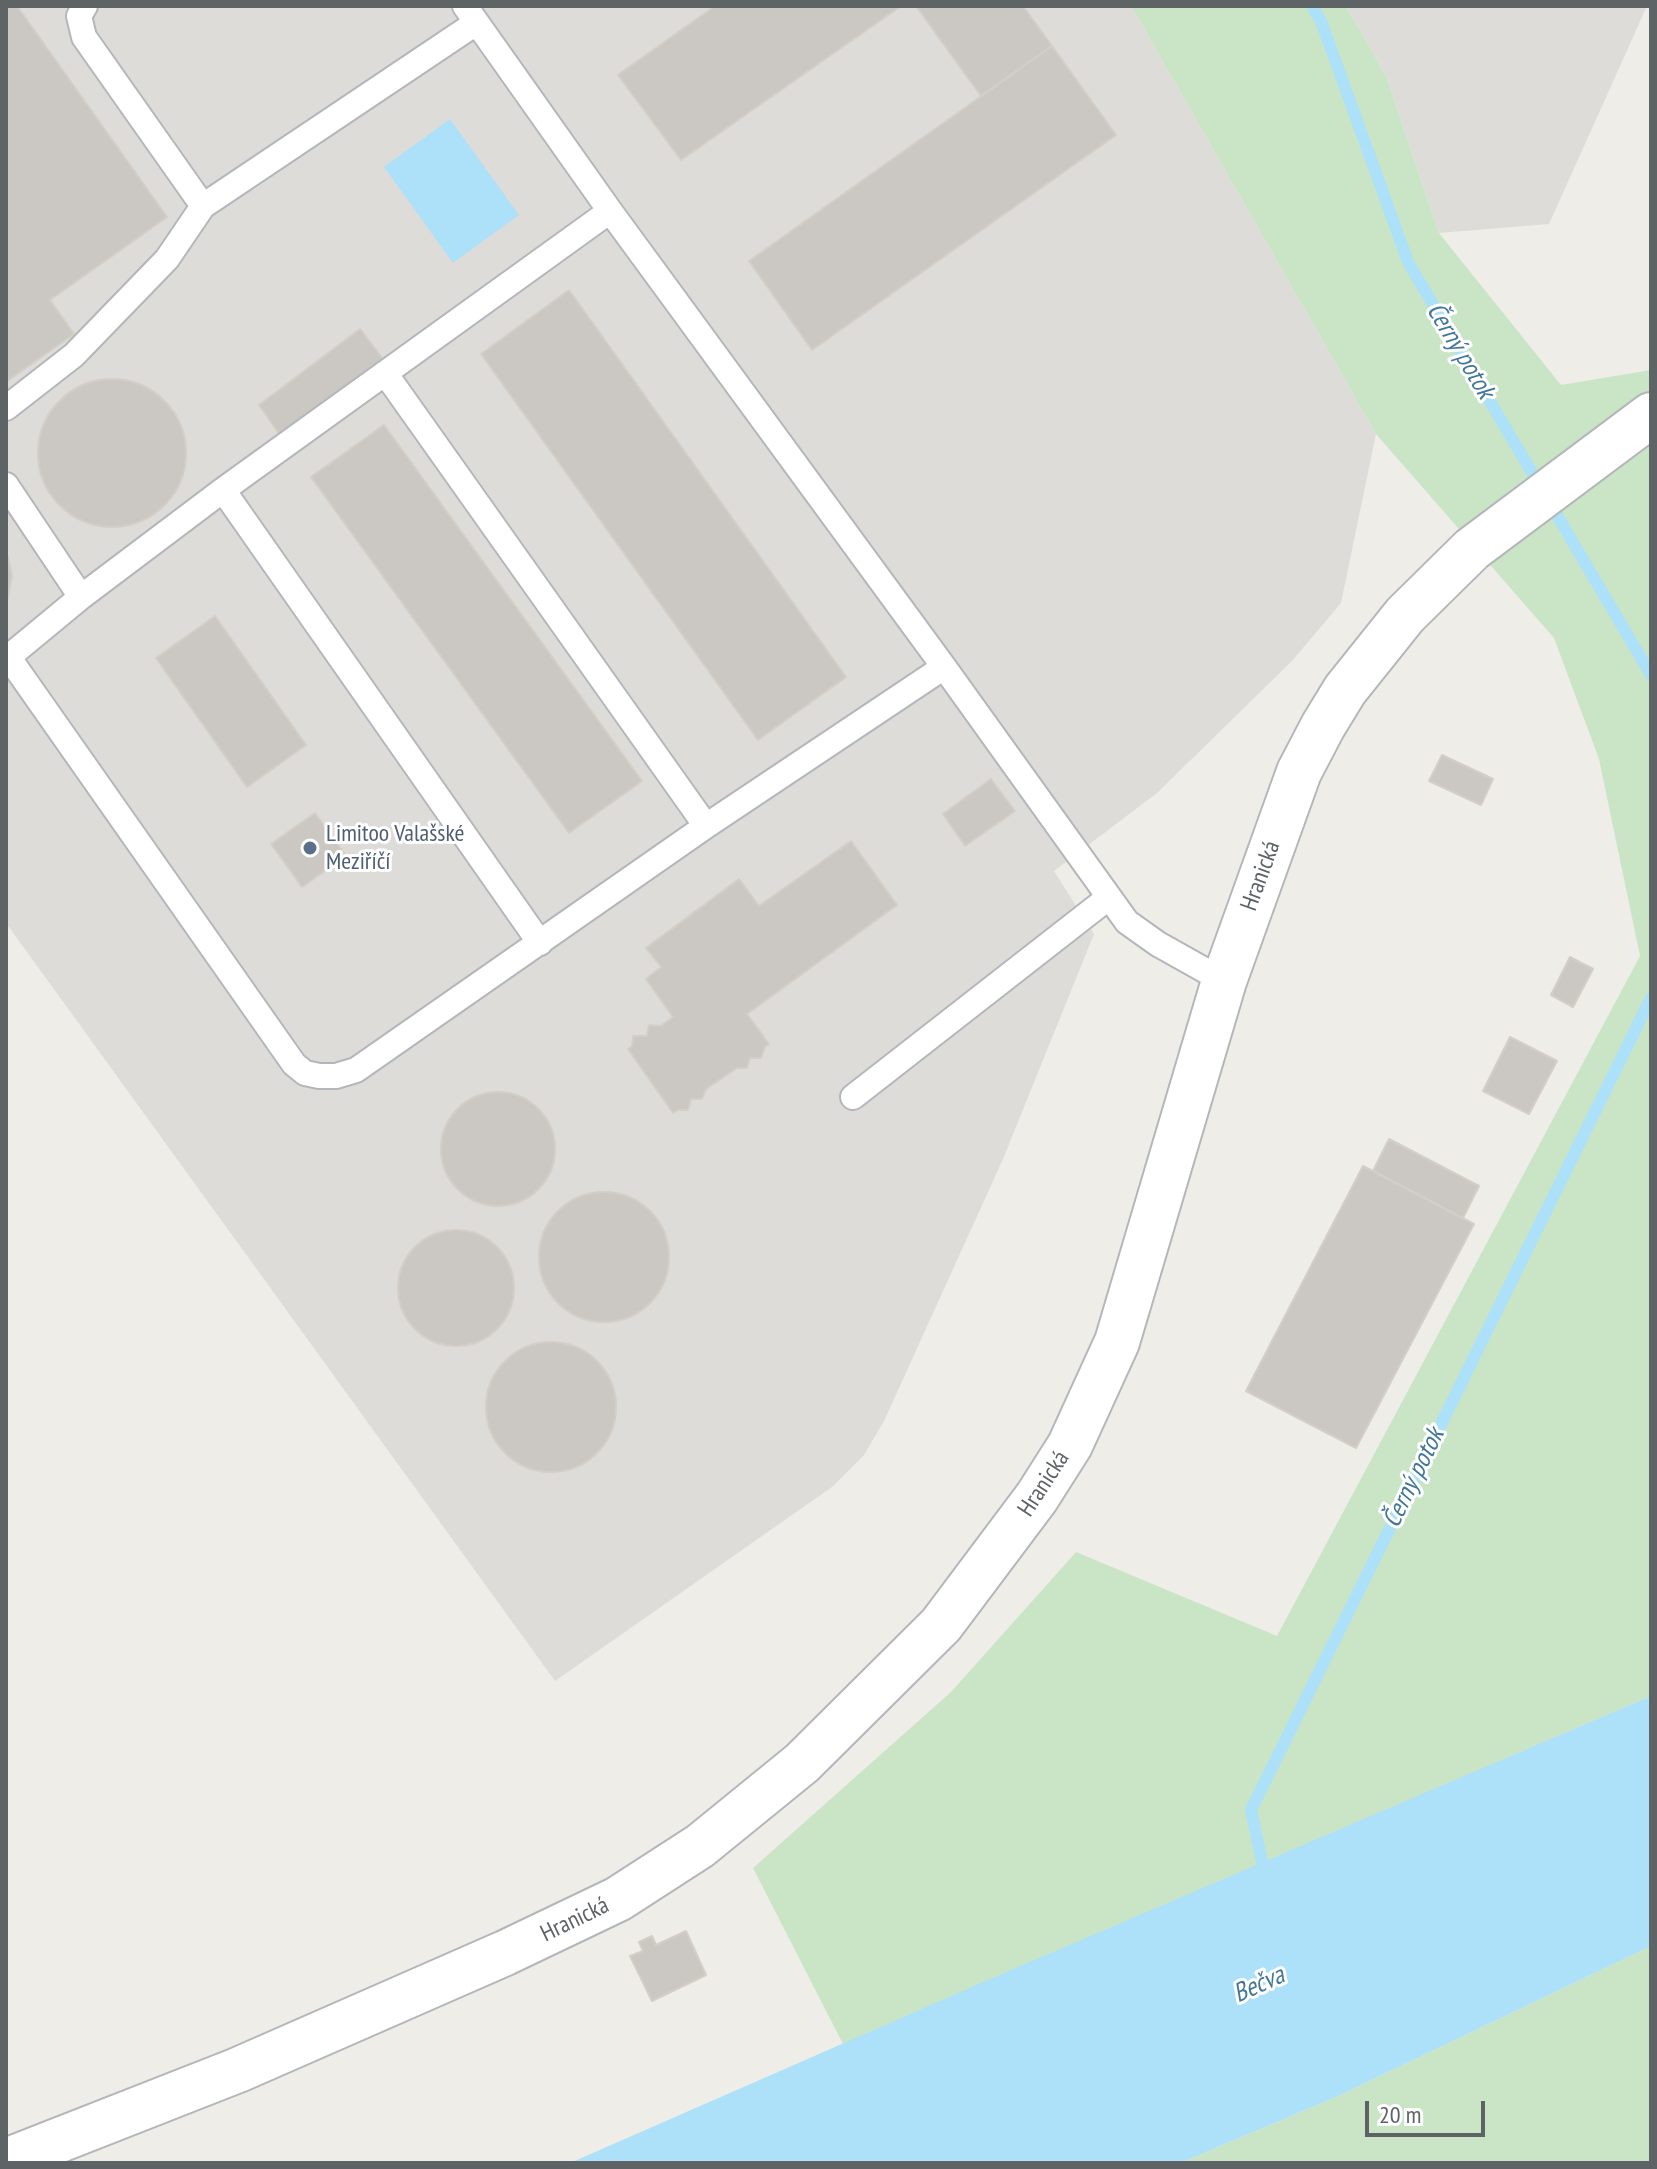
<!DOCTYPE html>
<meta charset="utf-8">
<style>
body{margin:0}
#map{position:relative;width:1657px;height:2169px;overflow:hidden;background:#efede7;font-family:"PT Sans Narrow",sans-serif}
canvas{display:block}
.frame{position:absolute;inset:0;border:8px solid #5e6366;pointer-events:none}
.scale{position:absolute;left:1365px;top:2101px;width:120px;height:36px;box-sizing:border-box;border:4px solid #5e6366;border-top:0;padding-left:10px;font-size:24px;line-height:28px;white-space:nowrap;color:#5e6366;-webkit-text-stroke:6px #fff;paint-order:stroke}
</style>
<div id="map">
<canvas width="1657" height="2169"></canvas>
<div class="frame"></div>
<div class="scale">20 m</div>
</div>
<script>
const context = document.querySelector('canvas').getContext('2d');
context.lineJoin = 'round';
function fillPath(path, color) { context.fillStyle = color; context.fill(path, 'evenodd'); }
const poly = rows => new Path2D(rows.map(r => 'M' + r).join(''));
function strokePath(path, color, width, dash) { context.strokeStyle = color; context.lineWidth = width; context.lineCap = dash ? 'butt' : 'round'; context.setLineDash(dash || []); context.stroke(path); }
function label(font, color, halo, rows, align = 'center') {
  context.font = font + ' "PT Sans Narrow",sans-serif'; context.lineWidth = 6; context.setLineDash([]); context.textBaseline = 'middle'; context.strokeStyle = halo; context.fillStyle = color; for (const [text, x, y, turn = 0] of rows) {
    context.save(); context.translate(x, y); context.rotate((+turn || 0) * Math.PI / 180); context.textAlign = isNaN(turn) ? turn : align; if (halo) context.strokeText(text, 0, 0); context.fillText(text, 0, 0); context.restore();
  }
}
const industrial = poly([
 [6,6,1131,6,1376,434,1341,603,1292,661,1157,793,1054,871,1094,934,1003,1159,884,1421,864,1455,832,1487,555,1681,6,923],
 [1346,6,1647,6,1549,224,1439,233,1386,76]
]);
const green = poly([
 [1131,6,1346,6,1386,76,1439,233,1561,385,1651,370,1651,1696,843,2044,753,1868,951,1692,1076,1552,1277,1636,1640,956,1599,759,1554,638,1376,434],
 [1651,1946,1651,2163,1180,2163,1336,2097]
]);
const water = poly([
 [450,119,519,215,453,263,384,167],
 [1651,1696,1651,1946,1336,2097,1180,2163,570,2163,1004,1973]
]);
const stream = poly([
 [1312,6,1321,21,1408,262,1651,675],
 [1265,1876,1251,1810,1651,998]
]);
const building = poly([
 [6,6,17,6,167,217,50,300,74,334,6,382,6,6],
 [715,6,901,6,681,160,618,75,715,6],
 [916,6,1023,6,1052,46,981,96,916,6],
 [1052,46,1116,135,812,350,749,261,1052,46],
 [569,290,846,677,758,740,481,354,569,290],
 [360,329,383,359,280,435,259,405,360,329],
 '38 453a74 74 0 1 1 148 0a74 74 0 1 1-148 0Z',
 [384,425,642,781,569,833,311,477,384,425],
 [6,550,12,576,6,606,6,550],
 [215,616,306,745,247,787,156,658,215,616],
 [1442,755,1493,779,1481,805,1429,781,1442,755],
 [991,779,1015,811,965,846,943,814,991,779],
 [315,813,346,856,302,887,271,844,315,813],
 [851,841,897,905,747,1014,769,1044,765,1047,761,1058,750,1058,747,1068,737,1068,706,1089,702,1099,691,1099,688,1110,678,1110,673,1113,628,1049,632,1046,633,1036,647,1036,649,1025,661,1026,673,1017,646,979,661,967,646,948,739,879,759,906,851,841],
 [1570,957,1593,969,1573,1007,1551,995,1570,957],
 [1510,1037,1557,1061,1529,1114,1483,1091,1510,1037],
 '441 1149a57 57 0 1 1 114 0a57 57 0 1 1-114 0Z',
 [1389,1139,1479,1186,1463,1218,1373,1171,1389,1139],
 [1363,1166,1474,1224,1356,1448,1246,1391,1363,1166],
 '539 1257a65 65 0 1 1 130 0a65 65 0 1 1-130 0Z',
 '398 1288a58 58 0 1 1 116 0a58 58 0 1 1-116 0Z',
 '486 1407a65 65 0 1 1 130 0a65 65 0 1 1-130 0Z',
 [686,1931,706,1975,652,2001,630,1956,643,1951,639,1942,652,1936,656,1945,686,1931]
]);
const service = poly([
 [465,6,610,211,944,667,1127,922,1158,944,1224,981],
 [203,206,476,23],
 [385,373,706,826],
 [6,408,74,355,167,259,203,206,84,37,79,16,85,6],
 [6,485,81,597],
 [223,490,540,943],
 [9,658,294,1064,305,1073,319,1076,336,1076,356,1070,706,826,944,667],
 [6,659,81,597,223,490,610,211],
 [853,1097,1108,898]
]);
const tertiary = poly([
 [6,2161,238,2070,505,1953,618,1899,700,1846,802,1763,941,1625,1037,1497,1070,1445,1117,1342,1224,981,1299,772,1323,726,1345,690,1405,615,1472,549,1651,415]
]);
const markers = [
 [310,848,8,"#5c6f8a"]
];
const serviceNames = [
 ["Limitoo Valašské",326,834],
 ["Meziříčí",326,862]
];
const streetNames = [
 ["Hranická",1261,876,-70],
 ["Hranická",1044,1484,-57],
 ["Hranická",575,1920,-26]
];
const waterNames = [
 ["Černý potok",1460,351,59],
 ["Černý potok",1414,1478,-64],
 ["Bečva",1259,1985,-24]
];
fillPath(industrial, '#dedcd9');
fillPath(green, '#c9e5c6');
fillPath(water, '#ade0f9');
strokePath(stream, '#ade0f9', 12);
fillPath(building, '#cbc8c4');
strokePath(building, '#d4cec6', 2);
strokePath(service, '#b4b7ba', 28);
strokePath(tertiary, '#b4b7ba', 48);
strokePath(service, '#fff', 24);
strokePath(tertiary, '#fff', 44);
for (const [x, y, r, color] of markers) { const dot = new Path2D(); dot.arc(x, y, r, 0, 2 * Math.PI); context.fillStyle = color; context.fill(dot); strokePath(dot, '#fff', 3); }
label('24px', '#4e5e75', '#fff', serviceNames, 'left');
label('24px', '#5e6366', '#fff', streetNames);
label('italic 26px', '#43779a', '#fff', waterNames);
</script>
